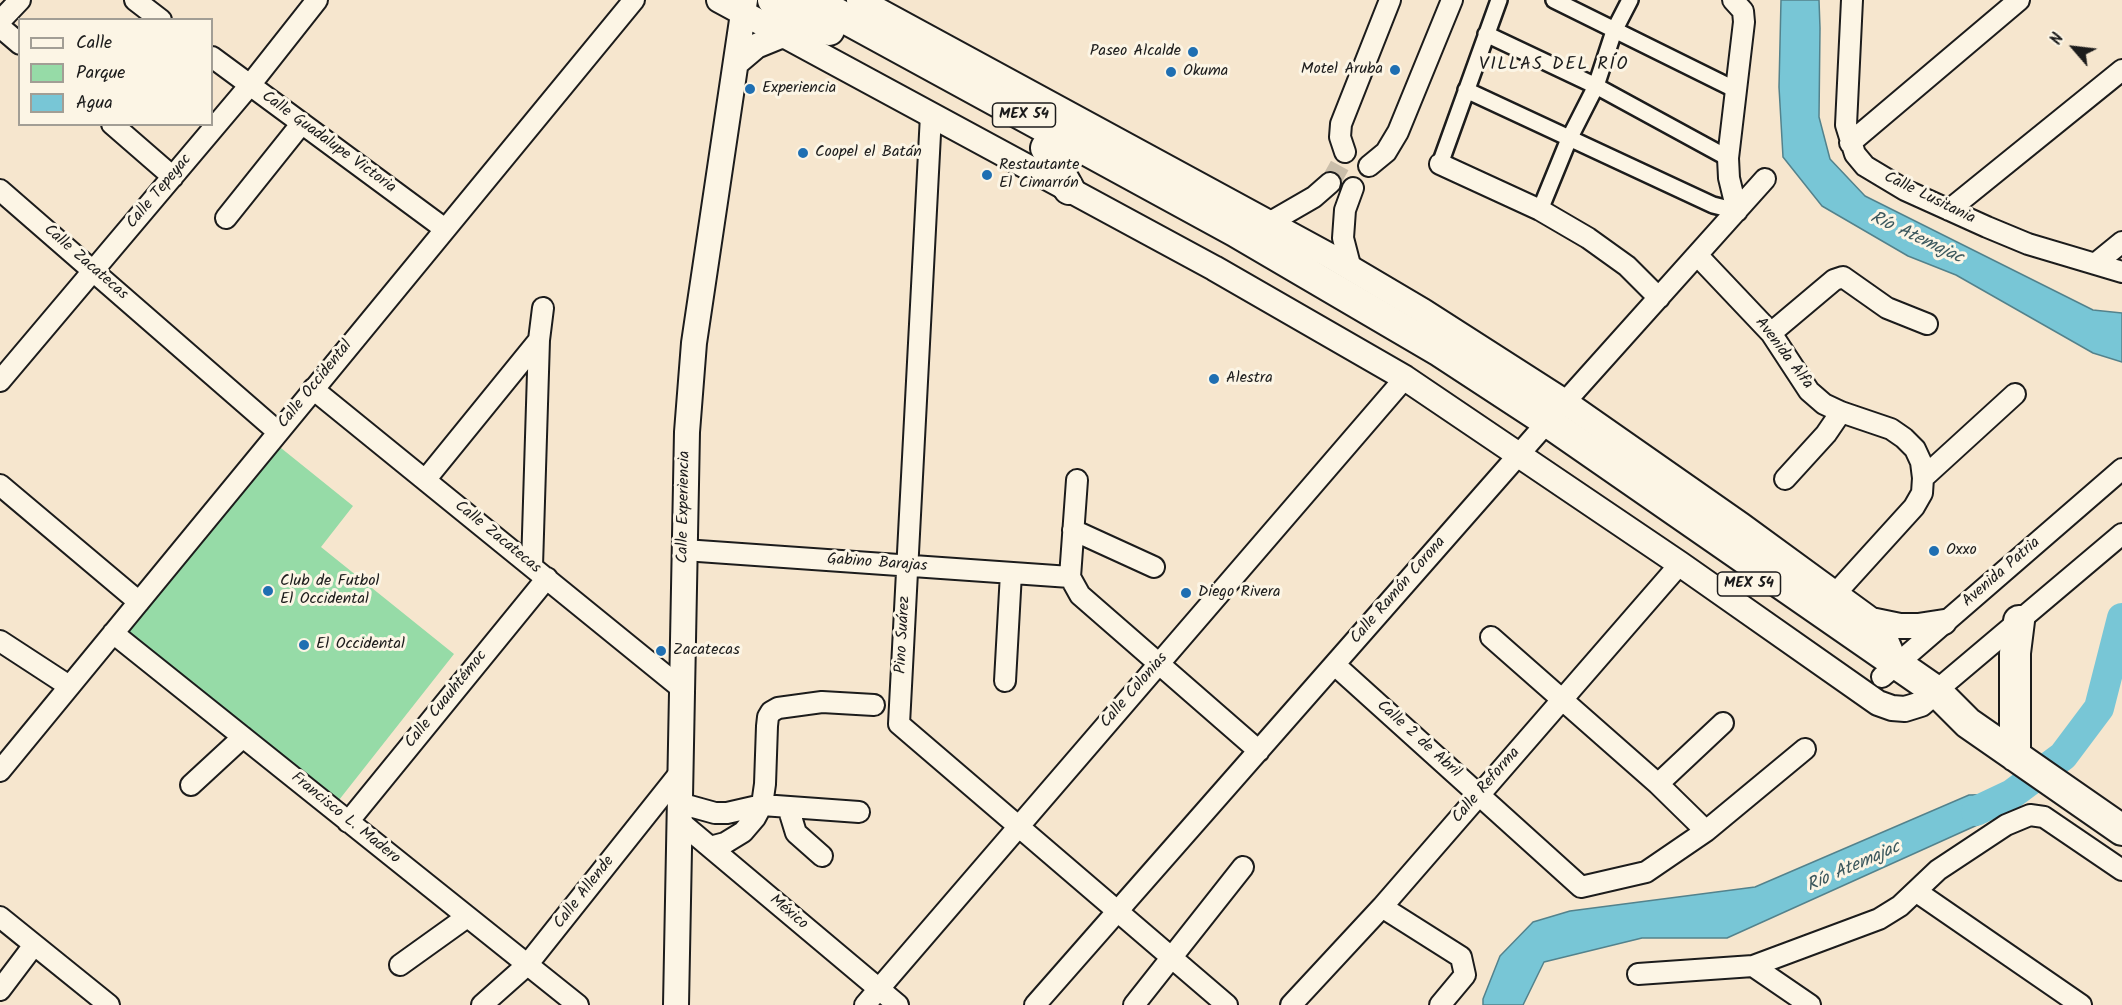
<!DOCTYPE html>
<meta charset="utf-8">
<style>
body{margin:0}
#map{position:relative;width:2122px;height:1005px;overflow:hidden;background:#f6e6ce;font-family:Kalam,sans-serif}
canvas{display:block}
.legend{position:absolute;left:18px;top:18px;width:195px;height:108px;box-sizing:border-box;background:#fcf5e5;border:2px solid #a29e95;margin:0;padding:8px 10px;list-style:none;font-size:18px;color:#1c1c1c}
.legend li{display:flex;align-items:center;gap:12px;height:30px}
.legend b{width:30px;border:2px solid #a29e95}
.north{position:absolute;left:2044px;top:18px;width:60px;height:60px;-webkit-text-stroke:4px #fcf5e5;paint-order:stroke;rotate:298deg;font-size:16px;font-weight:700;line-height:24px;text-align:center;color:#1c1c1c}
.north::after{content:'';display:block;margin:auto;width:21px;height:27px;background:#1c1c1c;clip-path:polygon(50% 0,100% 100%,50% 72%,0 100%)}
</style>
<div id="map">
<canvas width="2122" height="1005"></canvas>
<ul class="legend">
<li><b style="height:8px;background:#fcf5e5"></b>Calle</li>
<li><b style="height:16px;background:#96dba7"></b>Parque</li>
<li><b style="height:16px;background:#78c6d6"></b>Agua</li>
</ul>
<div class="north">N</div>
</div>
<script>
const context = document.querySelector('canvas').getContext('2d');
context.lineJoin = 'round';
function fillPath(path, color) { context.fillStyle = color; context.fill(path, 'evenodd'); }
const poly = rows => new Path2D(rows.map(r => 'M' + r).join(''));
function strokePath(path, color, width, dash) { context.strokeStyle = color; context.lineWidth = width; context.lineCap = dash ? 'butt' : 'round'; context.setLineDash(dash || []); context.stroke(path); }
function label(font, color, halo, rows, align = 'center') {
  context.font = font + ' Kalam,sans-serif'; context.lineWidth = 6; context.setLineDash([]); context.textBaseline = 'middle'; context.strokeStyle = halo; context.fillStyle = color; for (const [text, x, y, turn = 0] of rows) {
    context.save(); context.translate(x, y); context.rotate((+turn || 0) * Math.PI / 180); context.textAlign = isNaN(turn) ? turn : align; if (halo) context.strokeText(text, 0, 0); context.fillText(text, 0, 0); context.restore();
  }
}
const green = poly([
 [276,444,353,506,321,547,454,654,339,800,127,632]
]);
const water = poly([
 [1781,0,1819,0,1820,28,1819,117,1830,159,1865,196,2093,310,2122,313,2122,362,2093,353,1956,275,1908,256,1822,206,1783,157,1779,87,1781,0],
 [2012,794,1984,822,1727,938,1642,938,1544,962,1523,1005,1483,1005,1483,999,1500,956,1533,922,1570,911,1755,887,1969,795,2012,794]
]);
const river = poly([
 [1976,811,2012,794,2063,756,2099,708,2122,618]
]);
const minorTunnel = poly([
 [1330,183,1340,165,1345,152]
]);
const pedestrian = poly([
 [1554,0,1736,90],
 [1486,34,1596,86,1728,158],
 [1466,90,1713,205,1737,211],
 [1440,164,1499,0],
 [1540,210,1569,139,1596,86,1614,31,1630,0]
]);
const minor = poly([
 [135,0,161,20],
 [1733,0,1743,11,1744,22,1728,158,1729,178,1737,211],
 [1852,0,1846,125,1855,154,1865,166,1905,190,1987,227,2028,244,2122,272],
 [0,21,20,0],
 [0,27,20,44],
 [212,57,445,229],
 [931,115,899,724,1227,1005],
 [112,124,173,177],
 [1850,143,2019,0],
 [1345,152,1340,137,1341,124,1390,0],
 [1440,164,1540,210,1588,238,1627,266,1659,298],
 [1369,166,1386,152,1398,132,1452,0],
 [0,190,278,432],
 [1949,210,2122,70],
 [226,218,302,123],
 [1269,223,1314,197,1330,183],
 [1698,256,1771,333,1809,391,1824,404,1841,412,1891,429,1904,438,1915,449,1921,462,1923,478,1922,493,1914,507,1835,594],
 [2095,264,2122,242],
 [1351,269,1343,238,1345,210,1353,188],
 [1771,333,1834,280,1843,277,1887,308,1927,324],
 [0,381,250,85,317,0],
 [313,389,681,688],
 [1923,478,2015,394],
 [426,479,539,340],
 [1785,479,1826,434,1841,412],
 [1077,480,1070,577,1080,595,1259,751],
 [0,485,139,602],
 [1073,530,1154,567],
 [684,550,1070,577],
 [532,566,539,340,543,308],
 [113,633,578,1005],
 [1491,637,1658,784,1706,831],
 [0,641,69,686],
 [1335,665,1581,887,1646,872,1706,831,1805,749],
 [1882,677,2122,469],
 [1005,681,1011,573],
 [1936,691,2122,534],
 [0,771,634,0],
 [1658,784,1723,723],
 [191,785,243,737],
 [679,803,715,813,727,813,762,805,859,812],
 [788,807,796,833,822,856],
 [679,821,898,1005],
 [348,822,547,578],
 [710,847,725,843,743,832,755,818,762,805,765,784,767,726,768,717,771,712,778,708,822,702,874,705],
 [1917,892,2081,1005],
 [1382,907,1461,957,1465,975,1440,1005],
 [0,917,109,1005],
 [400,965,467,917],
 [1753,966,1810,1005],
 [1638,974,1753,966,1879,919,1900,906,1938,870,2006,825,2030,815,2044,817,2122,870],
 [0,990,34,945],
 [482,1005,527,965,679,774],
 [865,1005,1405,378],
 [1035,1005,1565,402,1765,179],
 [1134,1005,1243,867],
 [1291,1005,1382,907,1680,564]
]);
const tertiary = poly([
 [719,0,1214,268,1405,378,1680,564,1878,703,1892,708,1905,709,1921,704,1936,691],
 [859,0,1330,256,1423,311,1565,402,1741,525,1871,620,1886,640,1896,664],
 [736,63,756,46,783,35],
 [1871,620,1900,626,1918,626,1944,622],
 [676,1005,687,432,694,343,745,0]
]);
const primary = poly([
 [773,0,829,30],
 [812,0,1235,231,1438,350,1548,422,1936,691,1968,723,2122,830],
 [1046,148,1069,189],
 [2015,756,2015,653,2019,621]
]);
const markers = [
 [1193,52,6,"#1f6fb2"],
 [1395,70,6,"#1f6fb2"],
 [1171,72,6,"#1f6fb2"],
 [750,89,6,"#1f6fb2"],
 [803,153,6,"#1f6fb2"],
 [987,175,6,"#1f6fb2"],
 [1214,379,6,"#1f6fb2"],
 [1934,551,6,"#1f6fb2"],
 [268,591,6,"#1f6fb2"],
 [1186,593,6,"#1f6fb2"],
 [304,645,6,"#1f6fb2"],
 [661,651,6,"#1f6fb2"]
];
const shields = [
 [1024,115,63],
 [1749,584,63]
];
const shieldNames = [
 ["MEX 54",1024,115],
 ["MEX 54",1749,584]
];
const poiNames = [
 ["Paseo Alcalde",1181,52,"right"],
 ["Motel Aruba",1383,70,"right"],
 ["Okuma",1183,72],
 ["Experiencia",762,89],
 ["Coopel el Batán",815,153],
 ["Restautante",999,166],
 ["El Cimarrón",999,184],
 ["Alestra",1226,379],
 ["Oxxo",1946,551],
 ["Club de Futbol",280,582],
 ["El Occidental",280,600],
 ["Diego Rivera",1198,593],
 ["El Occidental",316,645],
 ["Zacatecas",673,651]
];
const streetNames = [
 ["Calle Guadalupe Victoria",328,143,36],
 ["Calle Tepeyac",160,192,-50],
 ["Calle Lusitania",1929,199,26],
 ["Calle Zacatecas",85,263,41],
 ["Avenida Alfa",1783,354,53],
 ["Calle Occidental",316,385,-51],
 ["Calle Experiencia",685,507,-89],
 ["Calle Zacatecas",497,538,39],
 ["Gabino Barajas",877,564,4],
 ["Avenida Patria",2002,573,-41],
 ["Calle Ramón Corona",1399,591,-49],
 ["Pino Suárez",904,635,-87],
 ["Calle Colonias",1135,691,-49],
 ["Calle Cuauhtémoc",447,700,-51],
 ["Calle 2 de Abril",1418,740,42],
 ["Calle Reforma",1487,786,-49],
 ["Francisco L. Madero",345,819,39],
 ["Calle Allende",585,893,-52],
 ["México",788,913,40]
];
const neighbourhoodNames = [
 ["VILLAS DEL RÍO",1554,66]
];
const waterNames = [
 ["Río Atemajac",1916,239,25],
 ["Río Atemajac",1854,868,-24]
];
fillPath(green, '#96dba7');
fillPath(water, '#78c6d6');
strokePath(water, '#53828c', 1.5);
strokePath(river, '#78c6d6', 30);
strokePath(minorTunnel, '#cabeaa', 20, [20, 10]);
strokePath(pedestrian, '#1c1c1c', 20);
strokePath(minor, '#1c1c1c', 24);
strokePath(tertiary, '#1c1c1c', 28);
strokePath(primary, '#1c1c1c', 34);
strokePath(pedestrian, '#fcf5e5', 15);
strokePath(minor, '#fcf5e5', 20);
strokePath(tertiary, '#fcf5e5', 24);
strokePath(primary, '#fcf5e5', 30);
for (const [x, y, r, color] of markers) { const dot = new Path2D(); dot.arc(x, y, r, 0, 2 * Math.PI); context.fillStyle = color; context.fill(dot); strokePath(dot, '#fcf5e5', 2); }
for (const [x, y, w] of shields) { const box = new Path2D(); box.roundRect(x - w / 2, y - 12, w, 24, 4.5); context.fillStyle = '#fcf5e5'; context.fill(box); strokePath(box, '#1c1c1c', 1.5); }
label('bold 15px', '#1c1c1c', null, shieldNames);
label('16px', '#1c1c1c', '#fcf5e5', poiNames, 'left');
label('16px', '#1c1c1c', '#fcf5e5', streetNames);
context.letterSpacing = '1.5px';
label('18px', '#1c1c1c', '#fcf5e5', neighbourhoodNames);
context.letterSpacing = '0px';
label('italic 18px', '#3c585d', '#fcf5e5', waterNames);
</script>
